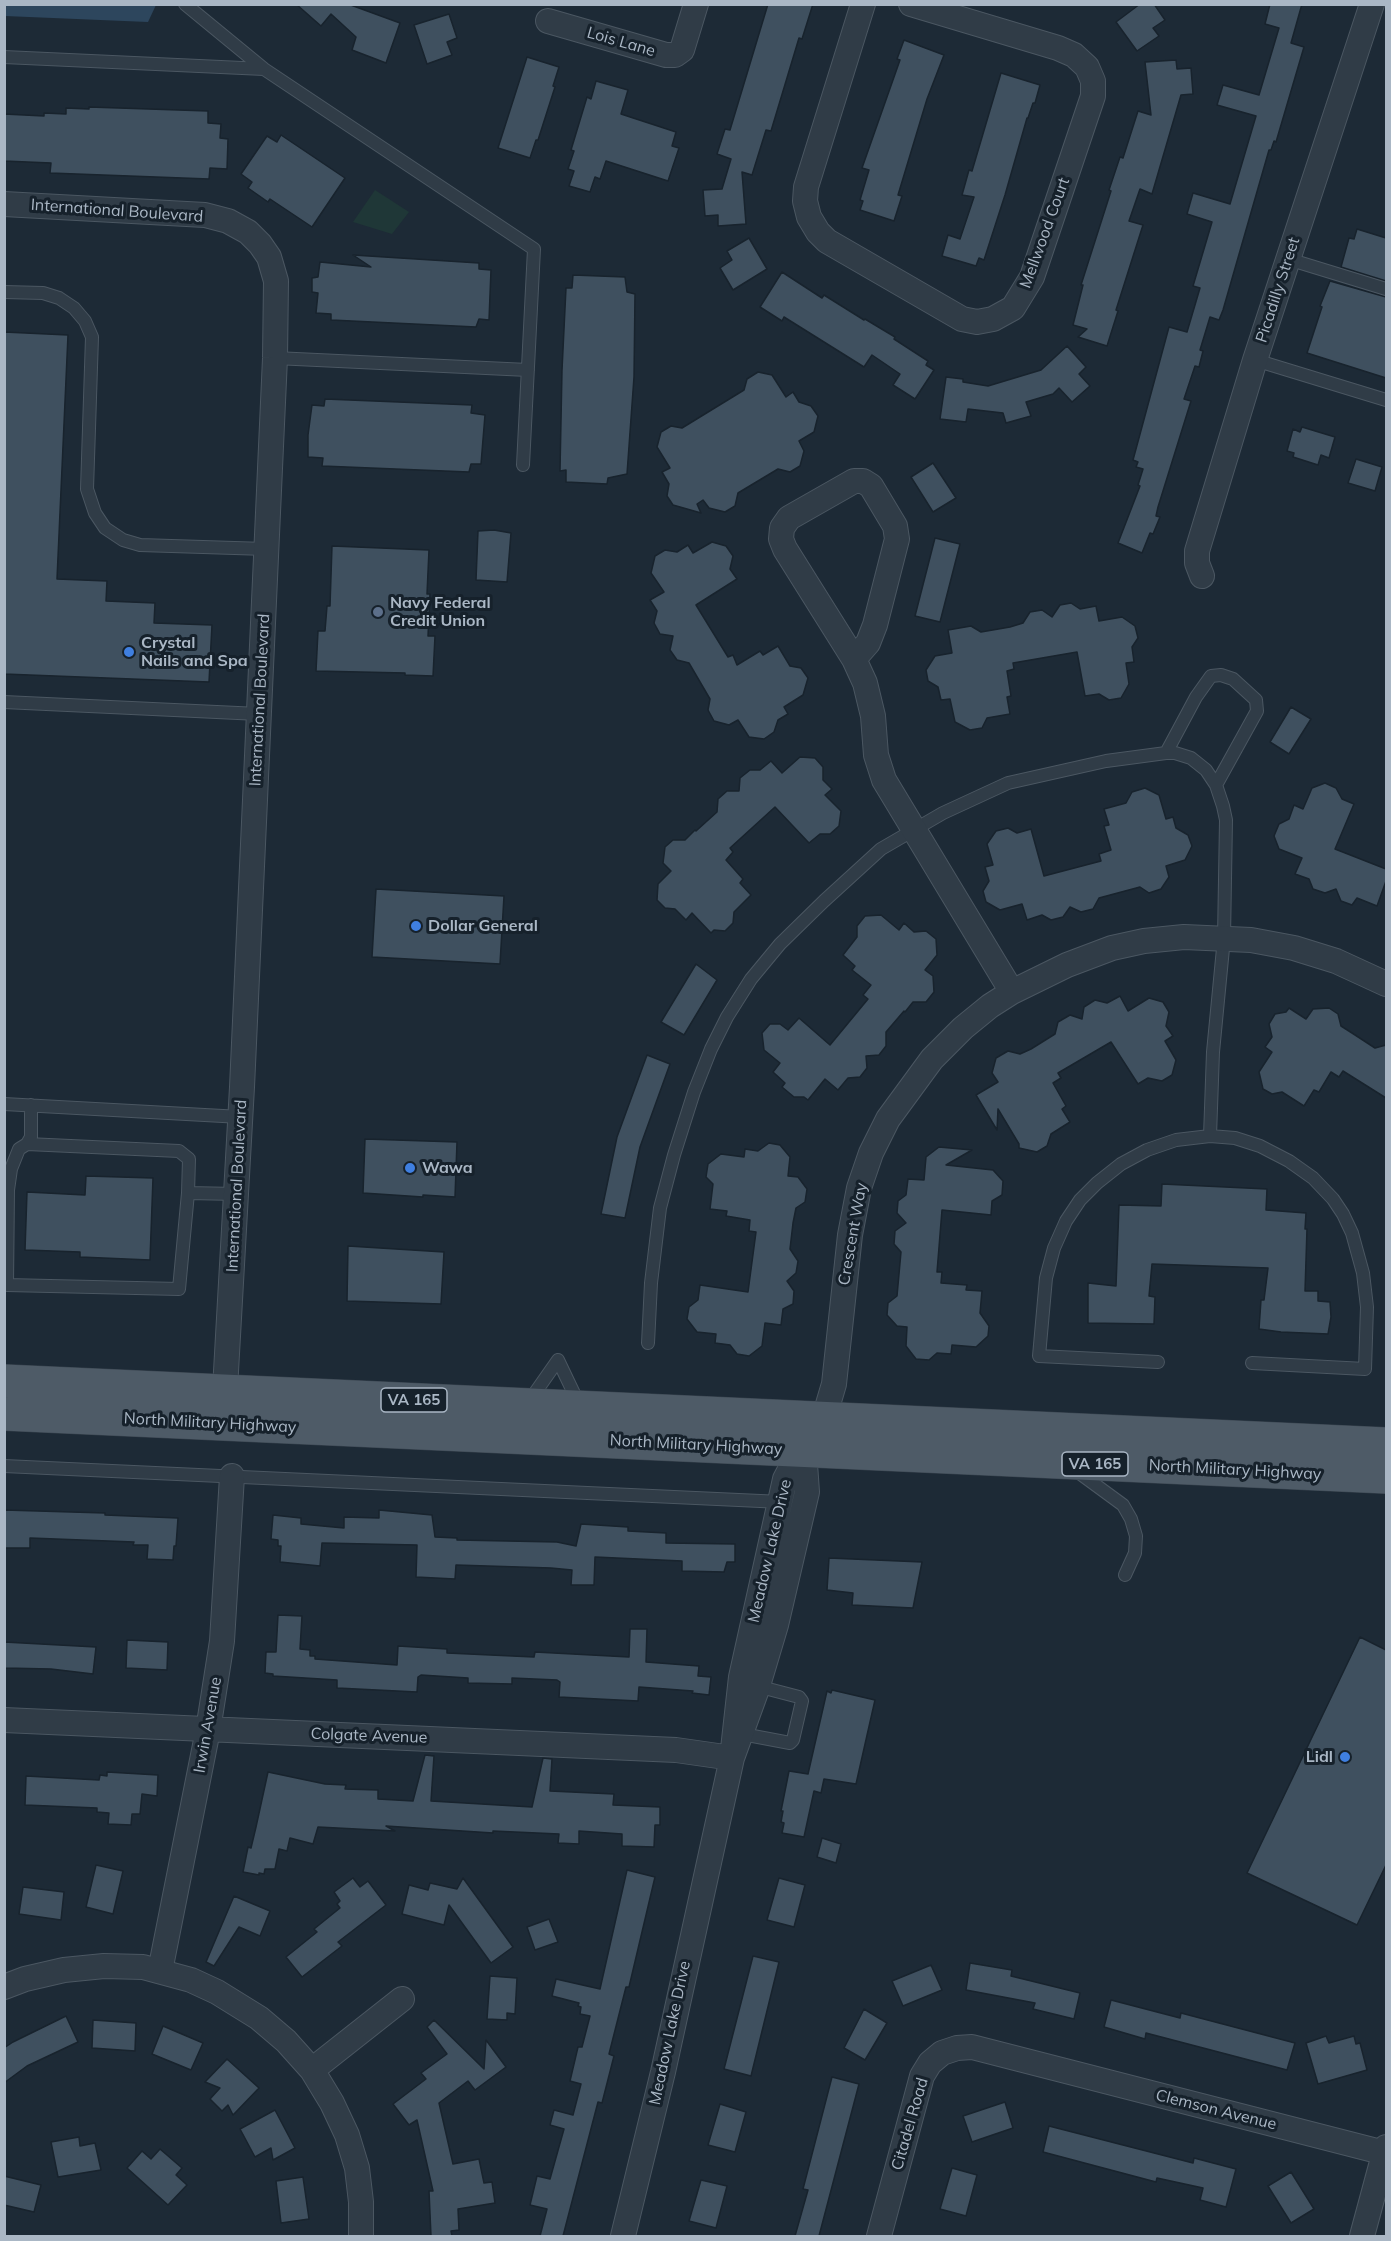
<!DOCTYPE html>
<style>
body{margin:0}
#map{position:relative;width:1391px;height:2241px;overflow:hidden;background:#1d2a36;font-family:Mulish,sans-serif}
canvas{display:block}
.frame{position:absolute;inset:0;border:6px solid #aab7c5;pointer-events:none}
</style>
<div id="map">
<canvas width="1391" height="2241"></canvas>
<div class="frame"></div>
</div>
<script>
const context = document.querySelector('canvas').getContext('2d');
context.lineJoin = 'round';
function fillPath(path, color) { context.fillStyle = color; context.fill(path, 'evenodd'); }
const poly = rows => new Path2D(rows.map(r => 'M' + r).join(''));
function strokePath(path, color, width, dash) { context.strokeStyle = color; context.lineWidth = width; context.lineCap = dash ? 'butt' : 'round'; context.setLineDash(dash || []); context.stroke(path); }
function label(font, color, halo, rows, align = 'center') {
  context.font = font + ' Mulish,sans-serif'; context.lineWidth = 6; context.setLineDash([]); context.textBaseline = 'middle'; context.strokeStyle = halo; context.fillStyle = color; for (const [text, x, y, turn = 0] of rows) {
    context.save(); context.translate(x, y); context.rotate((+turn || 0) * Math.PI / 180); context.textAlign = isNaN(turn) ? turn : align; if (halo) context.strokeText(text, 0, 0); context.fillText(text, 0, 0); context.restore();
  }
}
const green = poly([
 [375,190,409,212,392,234,353,222]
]);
const water = poly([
 [5,4,156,4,156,5,148,22,5,16]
]);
const building = poly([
 [296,4,348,4,400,23,386,63,352,50,356,37,331,14,321,26,296,4],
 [768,4,813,4,802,39,799,38,771,131,766,130,752,175,742,172,746,224,718,226,718,215,705,216,703,190,722,189,731,159,717,154,725,129,730,130,768,4],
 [1140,4,1154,4,1165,20,1153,28,1159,36,1137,51,1116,22,1140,4],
 [1270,4,1302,4,1291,43,1304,47,1276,142,1274,141,1271,150,1269,150,1223,310,1219,320,1210,317,1200,350,1203,351,1199,367,1195,366,1184,399,1191,401,1158,507,1156,516,1160,517,1153,534,1150,533,1142,553,1118,543,1140,486,1138,485,1143,469,1136,467,1138,462,1133,460,1169,327,1187,332,1200,288,1193,286,1212,222,1187,214,1193,193,1230,204,1256,116,1217,105,1223,85,1259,95,1279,28,1265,24,1270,4],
 [449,14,457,38,447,42,452,55,427,64,414,25,449,14],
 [904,40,944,55,927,99,898,195,902,196,894,221,860,210,863,201,860,200,869,170,862,168,900,60,897,59,904,40],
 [527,57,559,67,553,86,555,87,538,140,536,140,530,158,498,148,527,57],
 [1176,60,1177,69,1191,68,1193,94,1181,95,1152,194,1140,189,1129,221,1143,225,1116,310,1118,311,1107,346,1078,337,1087,329,1073,325,1083,285,1081,285,1111,191,1109,190,1120,157,1123,158,1138,111,1151,115,1145,62,1176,60],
 [1001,73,1040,85,1035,103,1033,103,1028,118,1027,118,1005,195,984,260,979,258,976,266,942,256,948,235,960,239,974,197,962,195,969,170,972,171,1001,73],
 [596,81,628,90,621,114,676,132,672,146,679,148,668,181,606,161,600,179,595,177,590,192,569,186,574,171,568,169,574,151,571,150,587,97,591,99,596,81],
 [89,107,208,111,208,123,221,124,220,138,228,139,227,169,210,168,209,179,50,173,51,163,4,161,4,114,44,116,44,113,66,114,66,108,89,109,89,107],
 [281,135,345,178,312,227,270,199,268,202,248,188,252,182,241,174,267,136,277,142,281,135],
 [1357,229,1386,238,1386,281,1341,267,1349,238,1354,239,1357,229],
 [749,238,767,269,733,290,720,268,732,260,727,251,749,238],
 [353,255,479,263,479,269,491,270,489,320,479,319,476,327,331,320,331,314,316,313,318,293,312,292,312,278,318,277,320,262,371,267,353,255],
 [782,272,822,298,824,295,864,320,865,319,895,337,894,339,928,361,926,365,934,370,915,399,893,385,900,374,872,355,864,367,784,317,782,321,760,307,782,272],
 [573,275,625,277,627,292,635,294,634,377,627,474,608,478,607,484,566,482,566,470,560,471,562,370,566,288,572,288,573,275],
 [1330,281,1386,297,1386,378,1307,353,1322,307,1320,306,1330,281],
 [4,332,68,335,57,579,107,581,106,601,155,603,154,623,212,625,209,682,4,674,4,332],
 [1067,346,1086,367,1079,374,1090,386,1072,402,1059,388,1053,394,1026,402,1031,416,1006,423,1003,413,968,409,966,422,940,419,946,377,963,379,963,382,988,386,1041,370,1067,346],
 [758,372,772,375,786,397,793,392,799,402,811,406,818,416,814,432,799,441,804,451,800,466,790,472,778,469,738,493,735,506,725,512,709,508,703,500,697,504,701,513,673,505,667,496,669,484,662,472,670,468,657,447,661,432,671,426,682,428,744,390,747,379,758,372],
 [325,399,472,405,471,413,485,415,481,464,471,464,469,472,322,466,323,458,308,457,308,435,312,405,324,406,325,399],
 [1302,427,1335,437,1329,458,1321,455,1318,465,1293,457,1294,453,1287,451,1293,429,1300,432,1302,427],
 [1356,459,1382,467,1375,491,1348,483,1356,459],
 [933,463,956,498,933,512,911,477,933,463],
 [494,530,511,533,507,582,476,580,478,531,494,530],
 [935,538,960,544,940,622,915,616,935,538],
 [712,542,726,546,733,556,730,569,737,579,696,605,728,657,733,655,737,665,760,651,763,655,778,646,790,666,801,668,808,678,803,695,784,707,788,714,778,720,774,732,764,739,749,737,738,720,729,725,714,721,708,710,710,699,689,663,677,660,670,650,673,636,660,634,654,623,657,611,650,600,664,592,651,573,655,556,665,550,677,552,688,545,693,553,712,542],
 [332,546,429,550,427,594,430,594,428,636,435,636,433,676,405,675,405,673,316,671,318,631,325,631,327,606,330,606,332,546],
 [1071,603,1080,609,1096,606,1099,621,1122,617,1135,626,1138,638,1132,647,1134,662,1126,663,1129,684,1121,698,1109,700,1099,694,1085,696,1077,652,1013,663,1014,669,1007,671,1011,696,1007,697,1010,714,987,718,982,728,970,730,955,722,950,699,941,700,938,687,928,681,926,670,935,656,952,653,948,630,971,626,981,632,1010,627,1023,623,1030,612,1042,610,1052,617,1060,605,1071,603],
 [1291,707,1311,719,1289,754,1270,742,1291,707],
 [800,757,815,758,823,767,823,780,832,789,825,795,841,811,839,826,830,834,820,834,809,843,775,807,730,848,733,852,726,860,743,879,740,883,751,895,734,912,733,923,725,931,714,930,711,933,692,913,686,920,675,909,665,908,657,900,658,884,671,871,663,863,665,847,673,840,685,840,695,830,696,831,717,812,718,799,727,791,739,791,740,778,750,770,760,770,771,761,782,773,800,757],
 [1325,783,1336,788,1342,799,1354,804,1335,849,1386,869,1386,881,1377,906,1357,898,1352,905,1341,901,1336,889,1325,893,1313,889,1309,879,1295,874,1302,858,1279,849,1274,836,1279,824,1289,819,1294,805,1303,809,1312,788,1325,783],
 [1145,788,1159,795,1166,819,1173,817,1176,828,1188,835,1192,846,1185,860,1166,866,1169,877,1161,889,1149,893,1140,887,1099,898,1093,909,1081,912,1070,907,1063,917,1051,920,1042,915,1027,920,1022,904,1000,910,986,902,983,891,989,881,985,867,993,865,987,844,996,831,1008,828,1017,833,1031,829,1044,876,1101,861,1099,854,1111,850,1104,826,1109,825,1104,809,1126,803,1132,792,1145,788],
 [376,889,504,896,500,964,372,957,376,889],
 [881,915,899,930,904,923,914,932,926,931,936,939,937,955,925,970,933,976,934,992,926,1002,913,1002,905,1012,904,1011,886,1032,886,1046,879,1055,866,1056,867,1068,860,1077,848,1078,838,1090,825,1079,808,1100,804,1097,794,1097,782,1087,785,1083,773,1072,780,1063,764,1050,762,1033,770,1024,780,1024,788,1030,799,1018,830,1045,868,999,863,995,871,985,852,970,855,966,843,955,857,937,857,926,865,916,881,915],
 [696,964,717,980,684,1035,661,1022,696,964],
 [1120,996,1128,1011,1149,998,1163,1002,1169,1012,1166,1026,1173,1036,1165,1041,1176,1060,1172,1075,1162,1081,1148,1078,1138,1084,1111,1042,1058,1073,1061,1078,1053,1083,1066,1106,1062,1109,1070,1122,1051,1134,1047,1146,1037,1152,1019,1148,1019,1144,998,1109,997,1130,976,1095,998,1082,992,1073,996,1058,1008,1051,1020,1054,1031,1049,1055,1034,1058,1022,1070,1015,1082,1019,1084,1007,1095,1000,1107,1003,1120,996],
 [1289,1008,1306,1019,1313,1009,1329,1008,1338,1014,1341,1026,1352,1033,1375,1048,1386,1045,1386,1098,1343,1071,1339,1077,1331,1072,1319,1092,1314,1090,1304,1106,1282,1092,1272,1094,1263,1089,1259,1072,1272,1052,1265,1047,1272,1037,1269,1024,1275,1014,1286,1012,1289,1008],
 [647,1055,670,1064,640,1147,625,1218,601,1214,617,1137,647,1055],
 [365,1139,457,1142,455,1197,423,1195,423,1197,363,1193,365,1139],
 [769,1143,780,1145,790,1157,788,1176,798,1177,807,1189,805,1202,796,1208,793,1223,790,1249,798,1261,796,1273,787,1281,794,1291,793,1304,783,1309,781,1325,765,1323,762,1346,749,1356,737,1354,730,1345,715,1343,716,1334,697,1332,687,1319,689,1307,698,1300,700,1285,748,1292,756,1232,749,1231,750,1220,726,1216,727,1211,710,1209,713,1184,706,1177,708,1164,721,1154,744,1157,745,1149,758,1151,769,1143],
 [939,1147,972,1150,946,1165,993,1170,1003,1181,1002,1195,992,1201,991,1215,942,1210,937,1272,942,1272,941,1283,967,1285,966,1290,982,1291,980,1313,989,1326,988,1336,976,1347,952,1345,951,1354,937,1353,929,1360,916,1359,906,1346,907,1327,897,1326,887,1315,888,1303,897,1296,901,1252,894,1244,895,1231,906,1223,897,1213,898,1201,906,1195,908,1179,924,1180,926,1157,939,1147],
 [86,1176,153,1178,150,1260,80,1257,80,1252,25,1250,27,1192,85,1195,86,1176],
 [1162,1184,1267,1189,1266,1210,1306,1213,1305,1229,1307,1229,1305,1291,1318,1291,1318,1301,1330,1302,1331,1317,1328,1334,1281,1332,1259,1329,1261,1300,1264,1300,1268,1268,1152,1264,1149,1296,1155,1297,1154,1324,1088,1323,1088,1283,1116,1286,1119,1205,1161,1206,1162,1184],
 [348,1246,444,1252,441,1304,347,1301,348,1246],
 [4,1510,105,1513,105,1515,178,1518,176,1546,174,1546,173,1560,147,1559,148,1545,133,1545,134,1542,30,1538,30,1548,4,1548,4,1510],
 [379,1510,432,1515,435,1537,457,1538,457,1540,557,1542,576,1546,581,1524,628,1527,628,1531,666,1533,666,1543,735,1544,735,1562,727,1562,724,1572,682,1571,682,1561,595,1557,594,1585,571,1585,572,1570,551,1568,456,1565,455,1579,416,1577,417,1545,322,1543,320,1566,280,1562,281,1546,278,1546,278,1540,271,1539,273,1515,301,1518,301,1524,344,1528,344,1517,379,1518,379,1510],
 [829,1558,922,1562,913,1608,852,1605,853,1593,827,1590,829,1558],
 [278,1615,302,1616,300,1649,310,1650,310,1656,315,1656,315,1659,397,1665,398,1646,447,1649,447,1653,534,1657,535,1652,629,1657,630,1629,647,1629,646,1662,699,1666,698,1676,711,1677,709,1695,692,1693,693,1691,639,1687,638,1701,559,1697,560,1682,557,1680,512,1678,512,1684,468,1683,468,1678,421,1675,418,1677,417,1692,337,1688,337,1680,273,1676,273,1674,265,1673,266,1652,276,1652,278,1615],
 [1360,1637,1386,1650,1386,1865,1357,1925,1247,1873,1360,1637],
 [127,1640,168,1642,167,1670,126,1668,127,1640],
 [4,1642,96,1647,93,1674,51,1669,4,1668,4,1642],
 [832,1690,875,1700,856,1784,824,1779,821,1793,814,1791,804,1837,782,1833,784,1823,781,1822,783,1811,781,1811,789,1771,808,1774,827,1691,831,1693,832,1690],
 [425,1755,434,1756,431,1801,532,1807,543,1758,552,1759,550,1791,614,1794,613,1805,660,1807,660,1825,655,1825,654,1847,622,1846,622,1834,579,1831,579,1844,558,1843,559,1834,493,1831,493,1833,386,1826,395,1831,318,1827,313,1844,290,1838,287,1851,279,1849,275,1869,265,1869,264,1874,259,1873,259,1875,243,1872,248,1847,251,1848,256,1827,268,1772,325,1784,346,1785,345,1789,378,1790,378,1799,413,1801,425,1755],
 [107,1772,158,1775,157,1796,142,1794,140,1814,132,1814,131,1825,108,1824,109,1813,97,1812,97,1808,25,1805,26,1776,99,1780,100,1775,107,1776,107,1772],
 [822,1838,841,1844,836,1863,817,1857,822,1838],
 [96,1865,123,1871,113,1914,86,1907,96,1865],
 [627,1870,655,1877,629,1987,626,1987,609,2054,614,2056,602,2103,598,2102,563,2236,540,2236,547,2209,530,2205,537,2176,550,2179,564,2129,550,2125,554,2110,573,2115,581,2084,570,2081,578,2047,582,2047,590,2016,580,2014,581,2007,578,2006,579,2003,552,1996,556,1979,600,1989,627,1870],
 [353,1878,360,1887,368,1881,386,1905,338,1942,342,1946,302,1977,286,1957,317,1932,314,1929,340,1908,337,1904,340,1901,334,1892,353,1878],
 [463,1878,513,1947,491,1963,449,1905,444,1925,402,1914,409,1885,428,1890,430,1883,457,1889,463,1878],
 [779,1878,805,1885,794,1927,767,1920,779,1878],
 [23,1887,64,1892,61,1920,19,1914,23,1887],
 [234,1896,270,1911,260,1936,239,1927,214,1966,206,1962,234,1896],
 [549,1919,558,1942,535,1950,527,1927,549,1919],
 [753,1956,779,1962,751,2076,724,2069,753,1956],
 [970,1963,1012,1970,1011,1976,1080,1993,1074,2019,1033,2009,1035,2003,966,1990,970,1963],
 [931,1965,942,1990,903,2006,892,1981,931,1965],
 [490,1976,517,1978,515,2014,507,2013,507,2020,487,2019,490,1976],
 [1111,2000,1180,2018,1181,2013,1295,2043,1287,2070,1146,2033,1145,2039,1104,2027,1111,2000],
 [864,2009,887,2023,865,2060,844,2048,864,2009],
 [66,2016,78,2042,27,2066,4,2083,4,2048,13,2042,66,2016],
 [93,2020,136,2023,135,2051,92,2048,93,2020],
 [434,2020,484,2069,486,2040,506,2067,475,2090,468,2081,439,2103,453,2164,479,2159,484,2183,492,2182,495,2203,458,2209,459,2230,451,2231,452,2236,431,2236,429,2191,433,2191,417,2120,409,2125,393,2104,426,2079,421,2073,447,2054,427,2027,434,2020],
 [163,2026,203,2043,191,2070,152,2054,163,2026],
 [1326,2036,1329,2043,1354,2036,1356,2044,1360,2043,1367,2070,1318,2084,1306,2043,1326,2036],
 [227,2059,259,2088,233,2115,228,2105,222,2111,210,2099,220,2088,205,2082,227,2059],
 [832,2077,859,2084,819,2236,795,2236,808,2190,803,2189,832,2077],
 [1005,2102,1013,2128,972,2142,963,2116,1005,2102],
 [720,2104,746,2112,735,2152,708,2145,720,2104],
 [275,2110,295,2148,273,2160,271,2148,255,2157,240,2129,275,2110],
 [1049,2126,1193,2163,1194,2158,1236,2169,1226,2207,1200,2200,1203,2188,1157,2178,1156,2182,1043,2152,1049,2126],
 [79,2137,80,2146,95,2143,101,2170,58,2177,51,2142,79,2137],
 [160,2149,182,2168,176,2175,187,2185,168,2205,127,2168,142,2151,151,2159,160,2149],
 [952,2168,977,2175,966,2216,940,2209,952,2168],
 [1291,2172,1314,2209,1291,2223,1268,2186,1291,2172],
 [4,2176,41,2185,34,2212,4,2205,4,2176],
 [303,2177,309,2219,281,2223,276,2181,303,2177],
 [701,2180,727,2186,716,2228,689,2221,701,2180]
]);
const lane = poly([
 [185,4,264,69,534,249,523,465],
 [4,57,264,69],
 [1288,259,1386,289],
 [4,292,43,293,59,298,74,308,85,321,92,337,87,489,95,513,105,528,123,540,140,545,266,549],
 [275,358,528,370],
 [1255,360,1386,400],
 [4,702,259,714],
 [1166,753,1196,697,1211,676,1221,675,1233,679,1256,700,1257,711,1216,785],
 [4,1104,241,1117],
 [31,1105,31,1137,27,1144,19,1149,11,1169,8,1190,7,1285,179,1289,188,1193,237,1194],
 [27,1144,179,1151,189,1159,188,1193],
 [648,1343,651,1283,660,1208,674,1155,694,1092,711,1049,727,1017,751,979,780,944,824,901,881,849,943,813,1008,783,1106,761,1166,753,1175,753,1191,758,1206,770,1216,785,1223,806,1226,820,1224,938,1213,1052,1210,1136],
 [1158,1362,1039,1356,1046,1278,1054,1248,1066,1221,1080,1200,1097,1183,1121,1164,1147,1150,1176,1140,1210,1136,1235,1138,1260,1146,1289,1161,1313,1178,1333,1199,1343,1214,1352,1233,1363,1273,1367,1307,1365,1369,1252,1363],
 [530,1400,558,1360,579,1404],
 [4,1466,782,1502],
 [1078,1472,1123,1505,1131,1519,1136,1536,1135,1553,1125,1575],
 [737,1733,790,1743,793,1740,802,1701,799,1697,753,1685]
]);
const street = poly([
 [863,4,806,187,805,201,809,217,818,232,827,241,962,319,977,322,993,319,1013,308,1032,277,1093,96,1093,81,1087,67,1074,55,1058,48,911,4],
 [548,21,666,55,675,55,682,50,696,4],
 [4,204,205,215,228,221,248,232,260,244,269,257,276,281,275,358,242,1087,224,1407],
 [1202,576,1197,563,1197,551,1255,360,1372,4],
 [854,659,785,549,781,539,782,528,789,518,854,481,863,481,871,486,895,526,897,539,875,625,868,643,854,659,865,683,873,716,876,755,884,780,1012,992],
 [4,1720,676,1750,732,1758],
 [732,1758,741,1677,785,1479,794,1462,804,1450,824,1418,834,1384,850,1235,859,1188,871,1153,888,1119,932,1059,963,1028,990,1006,1012,992,1067,965,1112,948,1144,941,1184,937,1251,940,1294,948,1336,961,1386,984],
 [160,1971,208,1730,222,1641,232,1476],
 [4,1987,25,1979,64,1970,104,1966,143,1967,191,1980,217,1992,259,2018,286,2041,312,2070,332,2103,347,2135,357,2168,361,2202,361,2236],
 [312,2070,402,1999],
 [623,2236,663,2072,732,1758,756,1692,776,1625,807,1492,804,1450],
 [879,2236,922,2076,930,2063,942,2053,957,2048,972,2047,1385,2153],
 [1362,2236,1386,2147]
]);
const primary = poly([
 [4,1381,1386,1444],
 [4,1414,1386,1477]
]);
const markers = [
 [378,612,6,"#5c6f8a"],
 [129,652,6,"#3f7fe0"],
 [416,926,6,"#3f7fe0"],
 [410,1168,6,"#3f7fe0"],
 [1345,1757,6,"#3f7fe0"]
];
const shields = [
 [414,1400,66],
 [1095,1464,66]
];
const shieldNames = [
 ["VA 165",414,1400],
 ["VA 165",1095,1464]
];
const streetNames = [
 ["Lois Lane",621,42,16],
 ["International Boulevard",117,211,4],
 ["Mellwood Court",1045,233,-70],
 ["Picadilly Street",1278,290,-72],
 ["International Boulevard",260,700,-87],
 ["International Boulevard",237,1186,-87],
 ["Crescent Way",853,1234,-80],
 ["North Military Highway",210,1423,3],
 ["North Military Highway",696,1445,3],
 ["North Military Highway",1235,1470,3],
 ["Meadow Lake Drive",770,1551,-77],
 ["Irwin Avenue",208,1725,-80],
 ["Colgate Avenue",369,1736,2],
 ["Meadow Lake Drive",670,2033,-78],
 ["Clemson Avenue",1216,2110,14],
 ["Citadel Road",910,2124,-74]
];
const poiNames = [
 ["Navy Federal",390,603],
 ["Credit Union",390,621],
 ["Crystal",141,643],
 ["Nails and Spa",141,661],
 ["Dollar General",428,926],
 ["Wawa",422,1168],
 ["Lidl",1333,1757,"right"]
];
fillPath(green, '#1f3737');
fillPath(water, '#2d465d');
fillPath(building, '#3f505f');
strokePath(building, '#18232d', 1.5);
strokePath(lane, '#4b5762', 14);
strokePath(street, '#4b5762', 26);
strokePath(primary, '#3a4550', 34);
strokePath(lane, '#303c47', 12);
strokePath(street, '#303c47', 24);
strokePath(primary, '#4e5b67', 33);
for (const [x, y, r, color] of markers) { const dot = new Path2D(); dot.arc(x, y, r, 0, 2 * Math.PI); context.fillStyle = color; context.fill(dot); strokePath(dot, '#16212b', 2); }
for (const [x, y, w] of shields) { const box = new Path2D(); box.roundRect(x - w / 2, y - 12, w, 24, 4.5); context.fillStyle = '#16212b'; context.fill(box); strokePath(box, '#aab7c5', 1.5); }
label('bold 15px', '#aab7c5', null, shieldNames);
label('16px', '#aab7c5', '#16212b', streetNames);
label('bold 16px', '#aab7c5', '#16212b', poiNames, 'left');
</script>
